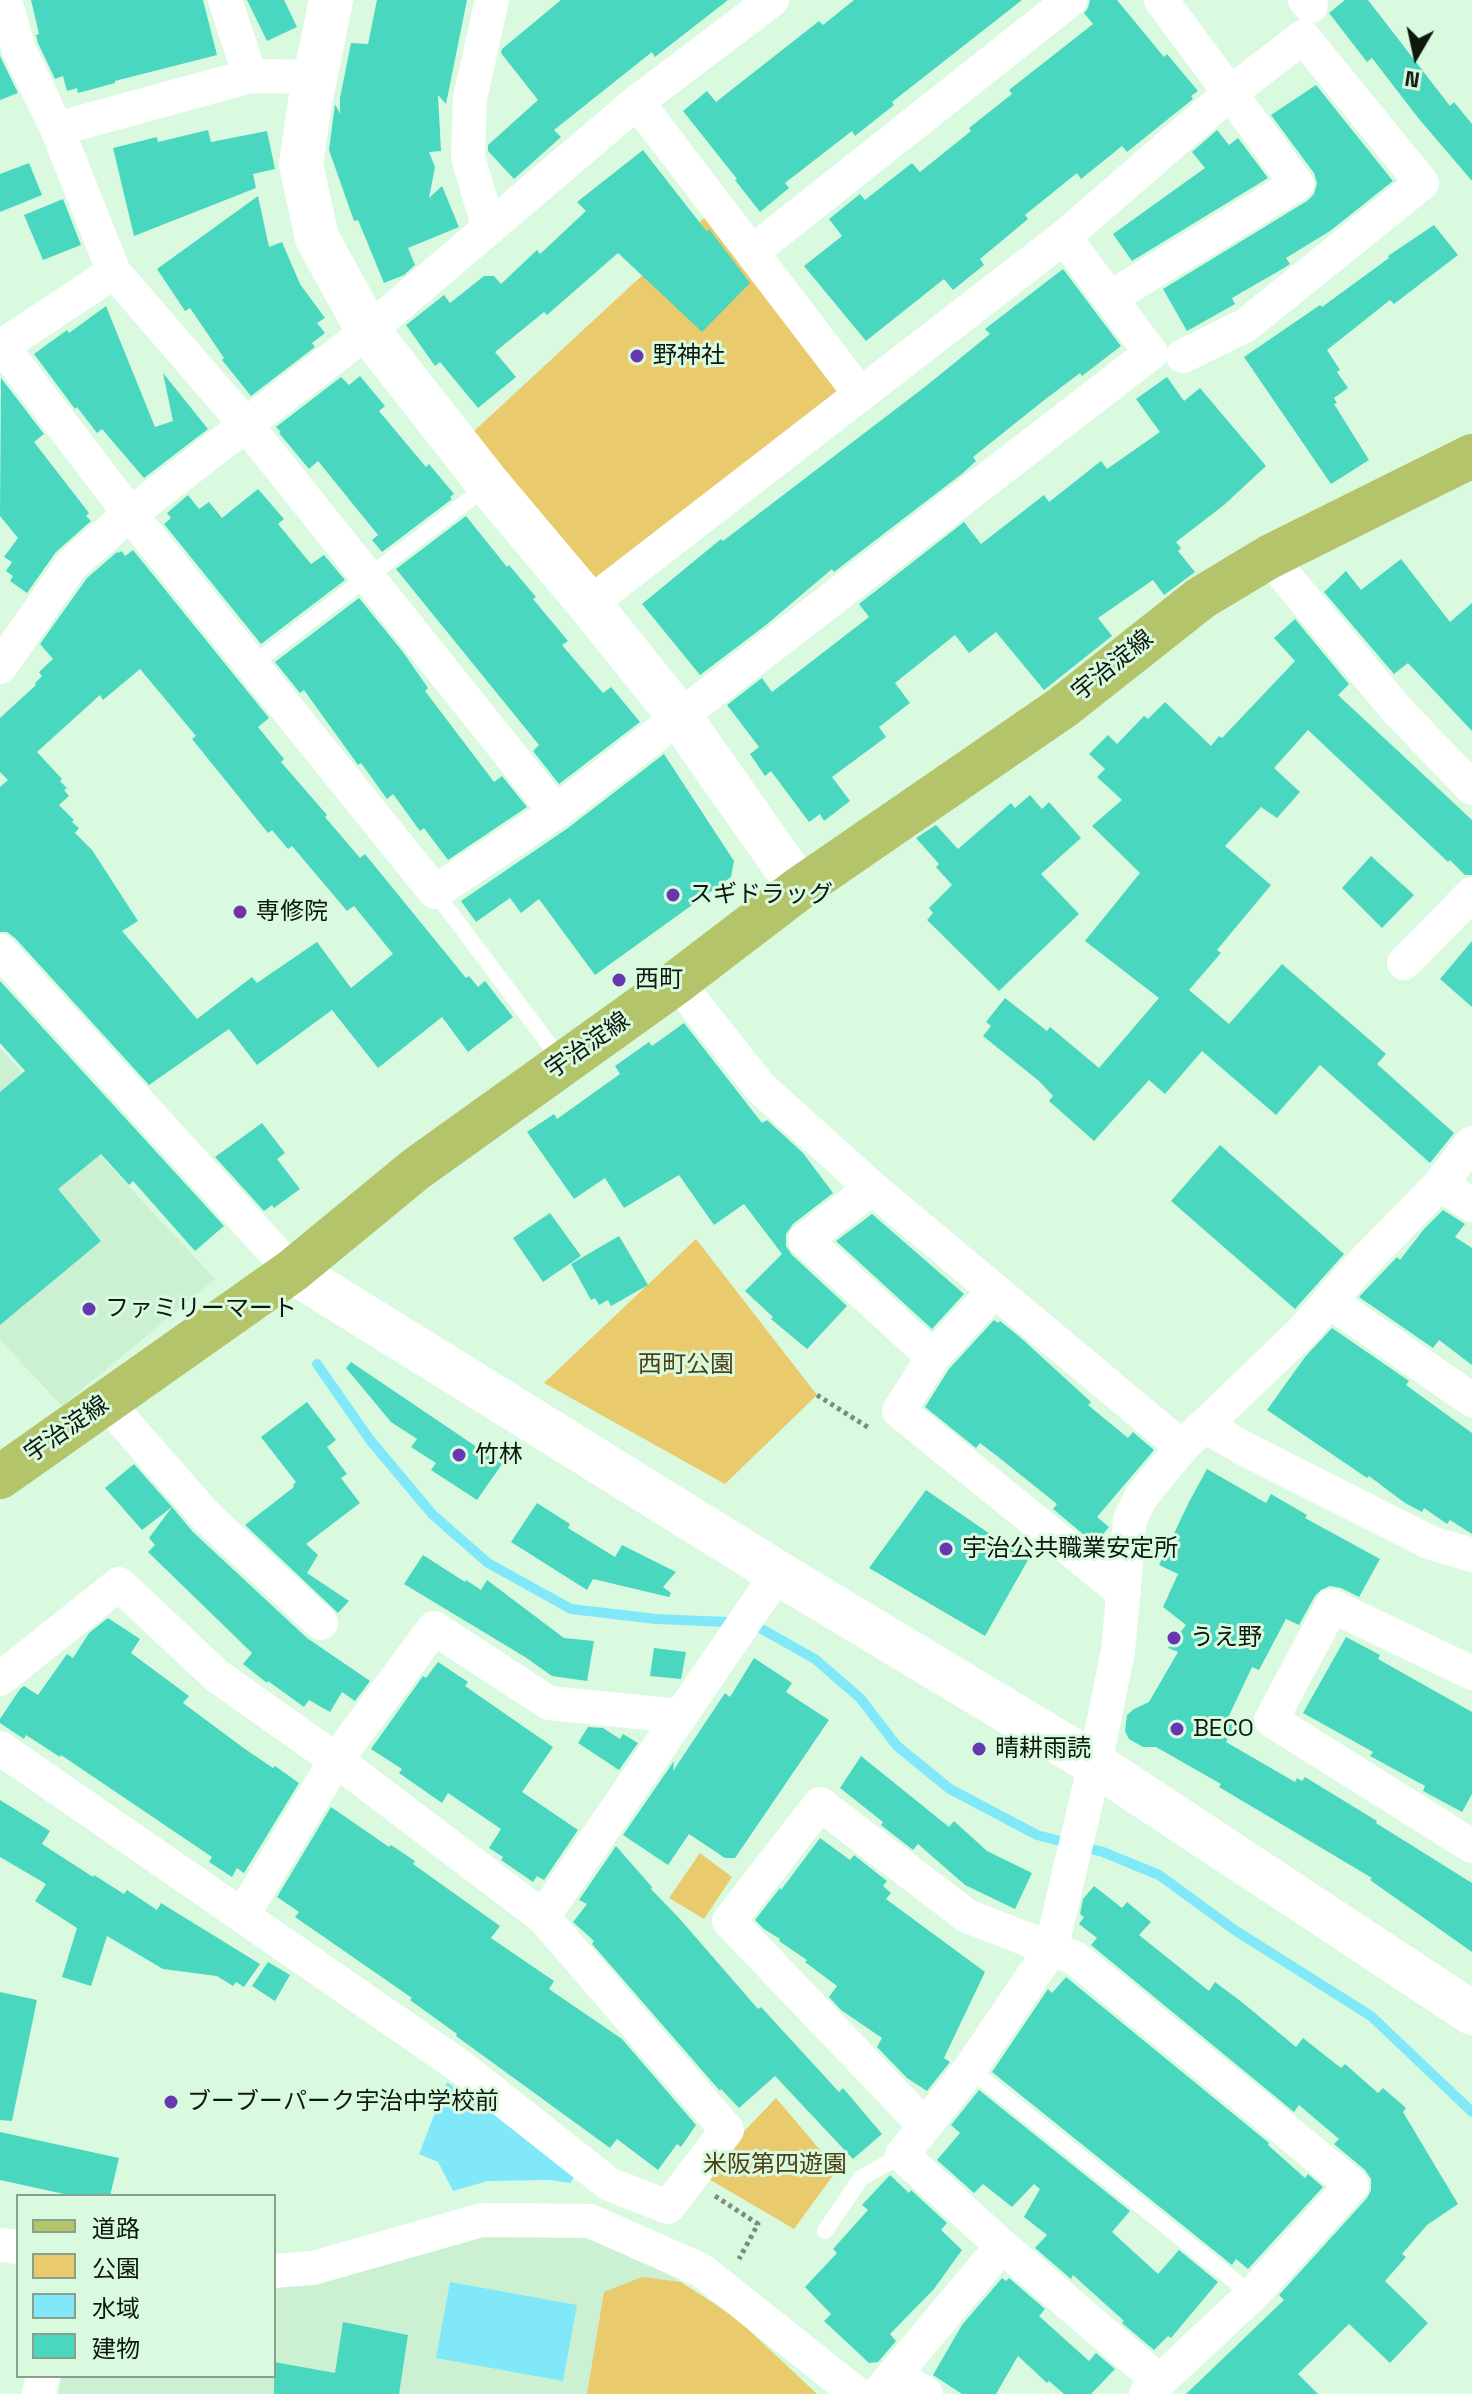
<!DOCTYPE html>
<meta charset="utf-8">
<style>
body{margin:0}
#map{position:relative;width:1472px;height:2394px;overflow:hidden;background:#dafae0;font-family:"Space Grotesk","Noto Sans JP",sans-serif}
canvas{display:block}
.legend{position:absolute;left:16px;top:2194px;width:260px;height:184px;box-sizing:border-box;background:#dafae0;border:2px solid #88a08c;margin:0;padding:10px 14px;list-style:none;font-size:24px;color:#0d180f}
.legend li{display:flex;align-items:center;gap:16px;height:40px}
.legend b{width:40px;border:2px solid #88a08c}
.north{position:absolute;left:1376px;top:16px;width:80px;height:80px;-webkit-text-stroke:6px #dafae0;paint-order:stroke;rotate:189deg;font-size:22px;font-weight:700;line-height:32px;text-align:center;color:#0d180f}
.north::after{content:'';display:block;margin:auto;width:28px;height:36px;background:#0d180f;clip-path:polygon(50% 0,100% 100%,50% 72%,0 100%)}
</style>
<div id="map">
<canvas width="1472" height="2394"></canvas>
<ul class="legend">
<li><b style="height:10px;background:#b4c46b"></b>道路</li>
<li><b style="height:22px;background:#e9ca6c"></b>公園</li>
<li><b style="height:22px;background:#80e8f9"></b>水域</li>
<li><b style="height:22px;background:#49d7bf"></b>建物</li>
</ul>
<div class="north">N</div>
</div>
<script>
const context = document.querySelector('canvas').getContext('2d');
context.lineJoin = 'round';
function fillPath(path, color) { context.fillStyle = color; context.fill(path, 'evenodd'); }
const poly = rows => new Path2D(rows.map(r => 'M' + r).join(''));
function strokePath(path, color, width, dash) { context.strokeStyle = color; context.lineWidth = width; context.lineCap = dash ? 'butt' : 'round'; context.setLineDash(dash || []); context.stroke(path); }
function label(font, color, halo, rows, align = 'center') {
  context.font = font + ' "Space Grotesk","Noto Sans JP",sans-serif'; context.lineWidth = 6; context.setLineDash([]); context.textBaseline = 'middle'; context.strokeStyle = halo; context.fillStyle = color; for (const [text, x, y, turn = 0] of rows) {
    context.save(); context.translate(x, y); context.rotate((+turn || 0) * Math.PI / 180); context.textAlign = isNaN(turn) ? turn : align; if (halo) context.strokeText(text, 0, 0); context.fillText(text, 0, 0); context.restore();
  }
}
const built = poly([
 [0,1048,215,1279,62,1406,0,1340],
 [581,2234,632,2254,681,2282,736,2318,817,2394,58,2394,62,2376,274,2376,274,2285,485,2235]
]);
const green = poly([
 [717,206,860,394,589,604,459,445],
 [696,1239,817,1395,725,1484,544,1383],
 [700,1853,732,1877,704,1919,669,1898],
 [776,2098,837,2170,794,2229,702,2175],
 [642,2277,681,2282,736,2318,817,2394,587,2394,604,2292]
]);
const water = poly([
 [447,2082,577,2169,571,2183,549,2180,488,2181,453,2191,438,2162,419,2154],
 [450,2282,577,2305,563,2381,436,2358]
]);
const stream = poly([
 [317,1364,370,1440,433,1515,488,1563,571,1609,656,1619,751,1623,815,1659,860,1698,897,1746,950,1789,1037,1835,1103,1852,1159,1875,1236,1931,1371,2016,1472,2112]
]);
const building = poly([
 [31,0,203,0,217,55,115,81,115,83,78,93,77,88,67,91,63,76,55,79,38,43,36,35,39,34],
 [247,0,284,0,297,27,267,41],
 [377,0,467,0,446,104,438,95,441,151,429,152,435,167,429,198,442,186,459,227,408,248,415,265,404,275,384,283,358,220,354,221,329,150,335,104,340,114,340,98,351,43,368,44],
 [561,0,728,0,655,57,652,52,554,130,561,137,514,179,488,151,488,145,538,100,501,53,502,49],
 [854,0,1022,0,892,102,894,105,855,136,852,131,785,183,789,188,760,212,735,180,737,179,683,111,707,91,716,102,819,21,823,25],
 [1090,0,1117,0,1164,57,1167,54,1198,91,1191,96,1193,99,1127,152,1122,146,1081,179,1077,173,1025,215,1028,219,980,259,984,265,953,290,944,279,866,341,804,266,842,236,829,219,860,194,865,200,912,163,920,172,971,131,969,128,1012,94,1009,90,1093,24,1084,13,1088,8],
 [1345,0,1368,0,1450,106,1454,102,1472,124,1472,181,1419,119,1372,58,1367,62,1329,13],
 [0,56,18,93,0,100],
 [1316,85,1393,181,1330,231,1286,258,1290,264,1284,268,1232,298,1235,304,1187,331,1163,289,1307,201,1314,194,1317,183,1314,173,1271,115],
 [208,130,211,142,267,131,275,169,253,174,256,188,134,236,113,148,157,137,158,142],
 [1217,130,1229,145,1238,138,1268,178,1132,261,1113,234,1205,168,1192,152],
 [643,150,707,232,709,229,750,283,702,332,618,253,547,315,544,312,495,352,516,377,478,408,440,362,435,366,406,325,444,295,450,303,484,276,494,276,501,284,537,250,540,254,586,211,577,202],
 [29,163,42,195,0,212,0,174],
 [258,196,269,247,282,242,300,284,325,318,317,323,325,333,312,343,315,347,251,396,222,360,224,358,190,308,185,311,157,269],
 [63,199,81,245,43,260,24,215],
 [1434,225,1458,255,1394,304,1390,300,1327,350,1340,370,1337,372,1348,388,1334,398,1337,403,1334,404,1369,460,1331,484,1244,357,1320,305,1322,307,1389,258,1388,256],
 [1063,269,1121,346,1082,376,1080,373,1043,401,973,457,976,461,963,473,834,572,832,569,766,625,700,675,642,604,721,539,723,541,926,386,990,334,985,329],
 [106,306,155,427,173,421,163,373,208,429,144,478,102,429,97,433,77,407,75,409,34,354,67,330,69,333],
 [360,376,385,406,379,411,426,467,429,464,454,494,450,497,452,499,382,552,372,540,378,535,318,461,309,469,279,433,281,432,276,427,341,377,349,385],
 [1167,377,1184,401,1200,388,1266,466,1224,505,1176,542,1181,548,1178,551,1195,572,1164,595,1153,580,1098,618,1112,636,1044,690,996,632,969,653,955,635,895,683,910,703,879,727,886,737,832,777,850,801,824,821,820,814,809,822,771,771,765,776,750,754,759,747,727,705,762,678,772,692,869,617,859,604,964,522,981,544,1044,495,1049,502,1101,461,1107,469,1160,432,1136,399],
 [1,378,44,434,34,442,89,513,86,516,91,521,56,552,27,593,10,581,13,576,6,571,12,562,4,557,18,538,0,516],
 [258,489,284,519,278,524,311,564,324,555,345,580,261,644,164,524,171,518,167,513,188,495,199,509,209,502,222,518],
 [466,516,507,567,509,565,536,597,533,599,568,641,562,645,603,693,611,687,640,722,559,784,533,751,539,745,396,569],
 [133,550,269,718,258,727,284,759,281,762,327,815,325,817,360,858,365,854,466,978,469,976,478,987,485,981,513,1017,468,1052,442,1017,378,1068,332,1010,257,1065,229,1029,149,1085,15,938,7,932,0,932,0,787,8,780,0,772,0,718,36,685,35,683,42,676,39,672,53,659,40,644,87,578,117,552,118,553,122,551,125,556],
 [140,669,196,736,192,739,268,833,272,830,288,849,292,846,347,911,354,906,393,954,351,988,317,942,257,983,252,977,197,1019,122,931,138,921,92,850,75,833,79,828,72,822,74,820,59,805,69,796,64,790,67,788,60,781,62,779,37,752,100,695,103,700],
 [1401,559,1450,622,1472,603,1472,731,1408,663,1394,674,1324,592,1346,571,1361,590],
 [359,598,403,652,428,688,425,691,494,782,502,776,527,807,448,860,424,828,420,831,393,794,387,799,361,763,358,765,304,690,300,693,275,662],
 [1295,619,1349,684,1338,695,1472,820,1472,875,1465,875,1450,860,1448,862,1308,730,1274,768,1300,792,1277,818,1261,807,1225,846,1271,885,1217,950,1221,953,1189,990,1229,1024,1282,964,1386,1054,1377,1064,1454,1133,1430,1163,1320,1065,1276,1115,1202,1051,1165,1094,1149,1080,1094,1141,1049,1101,1053,1096,1039,1081,983,1036,991,1026,986,1022,1005,998,1047,1031,1050,1027,1099,1068,1159,998,1085,941,1140,873,1092,826,1122,800,1097,777,1105,769,1089,754,1108,735,1117,744,1144,716,1148,719,1165,702,1211,746,1219,736,1222,738,1295,661,1274,638],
 [664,754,734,861,731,877,595,975,539,899,521,913,510,898,476,922,461,901,568,828],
 [1030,795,1042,809,1049,802,1081,838,1041,874,1079,914,999,991,927,920,933,913,929,908,952,885,936,867,939,864,916,838,936,825,958,849,1011,803,1015,808],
 [1371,856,1414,895,1382,928,1342,888],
 [1472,941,1472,1007,1440,979],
 [0,981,224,1226,195,1251,133,1181,129,1185,101,1154,58,1189,101,1241,0,1325,0,1092,25,1071,0,1043],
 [684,1023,762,1123,767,1120,803,1153,833,1193,793,1224,786,1234,786,1246,792,1255,847,1306,807,1349,771,1319,773,1317,745,1291,782,1254,744,1204,714,1225,679,1175,624,1208,605,1178,574,1199,527,1132,554,1114,557,1119,620,1074,615,1066,649,1042,652,1046],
 [262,1123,285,1153,277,1159,300,1189,274,1208,272,1205,264,1211,215,1157],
 [1220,1145,1344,1254,1295,1309,1171,1201],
 [1443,1210,1465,1224,1455,1237,1472,1248,1472,1365,1439,1340,1433,1348,1359,1297,1397,1257,1400,1260,1424,1229],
 [550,1213,581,1256,543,1282,513,1238],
 [872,1214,964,1294,932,1329,836,1241],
 [619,1236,648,1285,611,1306,608,1300,599,1305,595,1298,591,1300,571,1264],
 [994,1320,998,1323,1000,1321,1021,1338,1091,1402,1088,1405,1128,1438,1133,1432,1154,1450,1097,1517,1109,1527,1095,1544,1053,1509,1057,1504,997,1456,980,1443,976,1448,925,1407,949,1369],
 [1332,1328,1409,1381,1406,1385,1472,1433,1472,1534,1450,1520,1447,1524,1424,1508,1422,1512,1405,1503,1369,1476,1367,1478,1267,1410,1305,1357],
 [351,1362,502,1464,477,1500,431,1470,436,1463,411,1447,417,1439,391,1422,346,1368],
 [307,1402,336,1440,327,1447,347,1474,341,1478,360,1503,306,1544,318,1555,307,1573,349,1601,338,1613,245,1525,294,1487,293,1485,296,1482,261,1437],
 [134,1464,172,1507,142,1530,105,1488],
 [1207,1469,1266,1503,1271,1494,1307,1515,1305,1518,1380,1559,1359,1597,1341,1588,1330,1586,1321,1590,1315,1596,1299,1625,1286,1619,1259,1670,1252,1667,1227,1720,1236,1725,1226,1742,1295,1782,1297,1778,1302,1781,1305,1777,1377,1821,1376,1823,1472,1883,1472,1952,1370,1880,1372,1878,1219,1787,1221,1784,1156,1747,1143,1747,1129,1739,1125,1731,1127,1715,1134,1709,1149,1702,1178,1652,1168,1648,1186,1625,1163,1607,1178,1574,1159,1565,1189,1502],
 [926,1490,1028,1560,985,1636,869,1568],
 [537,1503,570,1524,568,1528,615,1557,622,1545,676,1572,663,1587,671,1593,669,1597,593,1579,587,1590,511,1542],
 [172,1507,193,1532,307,1638,370,1681,355,1701,342,1692,330,1712,309,1700,304,1707,268,1681,267,1683,243,1664,252,1653,148,1552,155,1545,149,1538],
 [423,1555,465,1582,466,1580,481,1590,487,1580,564,1638,594,1641,587,1681,552,1676,525,1657,404,1584],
 [108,1618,140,1639,131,1653,189,1696,183,1703,245,1749,273,1768,275,1766,299,1783,244,1873,237,1868,232,1877,209,1862,212,1857,61,1755,60,1757,26,1735,24,1739,0,1723,0,1719,20,1689,24,1686,38,1695,67,1654,73,1658,89,1633],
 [1346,1637,1380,1655,1378,1659,1472,1712,1472,1794,1462,1812,1423,1791,1425,1786,1370,1756,1373,1752,1303,1713],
 [654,1648,686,1652,681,1679,650,1676],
 [754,1658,792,1683,786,1692,829,1720,735,1858,725,1858,689,1834,668,1865,623,1835,674,1761,673,1771,725,1693,730,1697],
 [438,1662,468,1682,465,1686,553,1747,522,1792,578,1830,544,1880,537,1876,533,1882,501,1860,503,1857,489,1848,501,1829,448,1793,442,1803,399,1773,402,1769,371,1749,423,1676,426,1678],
 [588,1727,603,1728,620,1739,623,1734,638,1743,619,1770,578,1743],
 [861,1756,949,1827,954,1821,987,1851,1032,1873,1015,1909,965,1885,918,1844,913,1850,881,1825,883,1822,840,1788],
 [0,1800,50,1831,42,1844,93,1877,94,1875,124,1894,127,1890,157,1910,161,1903,260,1964,244,1987,236,1982,233,1986,217,1976,163,1969,107,1936,91,1986,62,1977,77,1928,35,1901,46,1884,0,1857],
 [331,1807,389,1847,391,1845,415,1861,413,1864,500,1926,491,1938,554,1981,549,1989,622,2039,696,2125,681,2147,677,2144,658,2170,617,2139,610,2148,456,2036,457,2034,410,2000,412,1998,295,1917,299,1912,277,1897],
 [820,1838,850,1860,854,1855,887,1881,883,1886,891,1893,886,1899,985,1972,944,2058,950,2062,927,2091,907,2078,877,2047,882,2038,841,2010,829,1997,837,1986,805,1962,807,1960,779,1941,780,1939,764,1929,755,1920,780,1888,781,1890],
 [616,1846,652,1887,651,1889,679,1918,758,2009,761,2007,839,2092,843,2088,882,2134,853,2159,775,2076,739,2108,721,2089,720,2091,592,1944,594,1941,573,1922,587,1904,579,1900],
 [1094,1886,1122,1908,1127,1902,1151,1922,1139,1935,1209,1991,1215,1982,1243,2003,1296,2047,1303,2038,1341,2068,1345,2064,1378,2093,1383,2088,1406,2108,1403,2112,1458,2204,1427,2225,1402,2254,1406,2257,1385,2281,1428,2323,1390,2363,1349,2324,1298,2374,1318,2394,1186,2394,1284,2300,1279,2295,1367,2198,1371,2190,1371,2179,1365,2170,1334,2144,1339,2139,1299,2105,1294,2112,1091,1945,1097,1938,1079,1924,1084,1917,1080,1914,1083,1899],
 [268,1962,290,1975,275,2001,252,1986],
 [1066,1977,1269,2143,1268,2145,1305,2178,1308,2174,1323,2187,1248,2269,1236,2259,1232,2265,992,2072,1048,1989,1052,1993],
 [0,1992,37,2000,12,2121,0,2120],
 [979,2090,1130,2211,1112,2232,1158,2274,1179,2250,1218,2282,1171,2338,1168,2336,1154,2350,1122,2323,1124,2321,1073,2275,1071,2279,1035,2248,1047,2235,1024,2217,1040,2189,1034,2184,1012,2207,983,2184,974,2193,937,2160,960,2133,951,2125],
 [0,2132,119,2158,110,2196,73,2196,0,2180],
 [890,2175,909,2193,911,2190,947,2223,941,2230,962,2250,934,2289,890,2334,896,2341,878,2362,869,2363,824,2321,831,2314,805,2287,837,2253,833,2249,868,2210,862,2205],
 [1002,2278,1006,2281,1009,2278,1045,2309,1039,2316,1089,2361,1096,2353,1115,2369,1091,2394,1064,2394,1049,2381,1047,2383,1018,2356,996,2394,962,2394,933,2375,962,2325],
 [343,2322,408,2335,399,2394,274,2394,274,2362,335,2373]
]);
const path = poly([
 [817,1395,869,1428,871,1427],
 [715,2196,758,2224,739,2259]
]);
const lane = poly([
 [252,665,486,487],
 [435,892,563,1063],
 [970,2069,1252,2295],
 [825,2231,861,2178,902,2155]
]);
const street = poly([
 [5,0,19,50,57,129,114,272,247,426,556,812],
 [225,0,250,76],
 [1305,0,1311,6],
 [637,102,860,394],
 [57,129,250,76,316,77],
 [489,229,468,157,470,98,492,0],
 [752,252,1070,0],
 [1110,298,1297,184,1230,93,1303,37,1422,183,1246,325,1183,356],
 [0,345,2,346,114,272],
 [2,346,130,514,435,892,556,812,1151,353,1064,237],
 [1269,557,1398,711,1472,788],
 [589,604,1064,237,1230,93,1161,0],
 [0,667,72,564,130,514,368,331,637,102,772,0],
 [0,951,292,1271],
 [1404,963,1472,894],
 [677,982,761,1088,872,1188,1182,1447],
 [1440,1184,1472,1205],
 [872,1188,805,1240,933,1357],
 [994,1291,933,1357,899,1411,1124,1593],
 [1329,1301,1472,1400],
 [106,1402,207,1517,321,1623],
 [1205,1426,1245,1449,1431,1543,1472,1555],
 [1472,1673,1332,1606,1271,1720,1472,1846],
 [0,1679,119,1584,217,1676,336,1760,543,1917,727,2130,668,2207,609,2184,461,2067,0,1748],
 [242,1916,336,1760,434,1628,549,1703,679,1716],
 [543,1917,778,1573],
 [925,2126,729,1921,820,1804,967,1916,1075,1958,1352,2185,1252,2295,1146,2394],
 [0,2245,18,2247],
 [274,2271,313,2268,482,2220,590,2221,701,2270,857,2394],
 [894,2374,926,2394],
 [1159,2381,1002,2246,902,2155,970,2069,1051,1949,1095,1764,1118,1651,1130,1519,1141,1497,1182,1447,1302,1332,1359,1267,1440,1184,1472,1143],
 [39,2394,43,2376],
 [878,2394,1002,2246]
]);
const secondary = poly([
 [331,0,310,102,301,164,317,238,368,331,489,485,589,604,679,716,800,888],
 [292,1271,778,1573,1095,1764,1472,2013]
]);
const primary = poly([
 [0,1477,292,1271,416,1169,677,982,800,888,1063,707,1201,598,1269,557,1472,456]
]);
const markers = [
 [637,356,8,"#6737af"],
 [673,895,8,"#6737af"],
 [240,912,8,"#6737af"],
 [619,980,8,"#6737af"],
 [89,1309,8,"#6737af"],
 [459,1455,8,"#6737af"],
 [946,1549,8,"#6737af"],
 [1174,1638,8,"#6737af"],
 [1177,1729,8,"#6737af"],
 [979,1749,8,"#6737af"],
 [171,2102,8,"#6737af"]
];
const poiNames = [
 ["野神社",653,356],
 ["スギドラッグ",689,895],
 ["専修院",256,912],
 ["西町",635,980],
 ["ファミリーマート",105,1309],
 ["竹林",475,1455],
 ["宇治公共職業安定所",962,1549],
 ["うえ野",1190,1638],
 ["BECO",1193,1729],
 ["晴耕雨読",995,1749],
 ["ブーブーパーク宇治中学校前",187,2102]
];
const streetNames = [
 ["宇治淀線",1113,666,-39],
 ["宇治淀線",588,1046,-35],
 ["宇治淀線",67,1430,-35]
];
const parkNames = [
 ["西町公園",686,1365],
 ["米阪第四遊園",775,2165]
];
fillPath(built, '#cbf1d2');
fillPath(green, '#e9ca6c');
fillPath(water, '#80e8f9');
strokePath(stream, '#80e8f9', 10);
fillPath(building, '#49d7bf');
strokePath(path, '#798f7d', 5, [4, 4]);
strokePath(lane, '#fff', 16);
strokePath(street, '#fff', 34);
strokePath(secondary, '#fff', 44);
strokePath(primary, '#b4c46b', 44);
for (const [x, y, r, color] of markers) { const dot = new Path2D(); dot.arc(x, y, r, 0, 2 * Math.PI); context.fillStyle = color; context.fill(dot); strokePath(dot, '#dafae0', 3); }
label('24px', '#0d180f', '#dafae0', poiNames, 'left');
label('24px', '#0d180f', '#dafae0', streetNames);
label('24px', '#4e4117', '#dafae0', parkNames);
</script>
